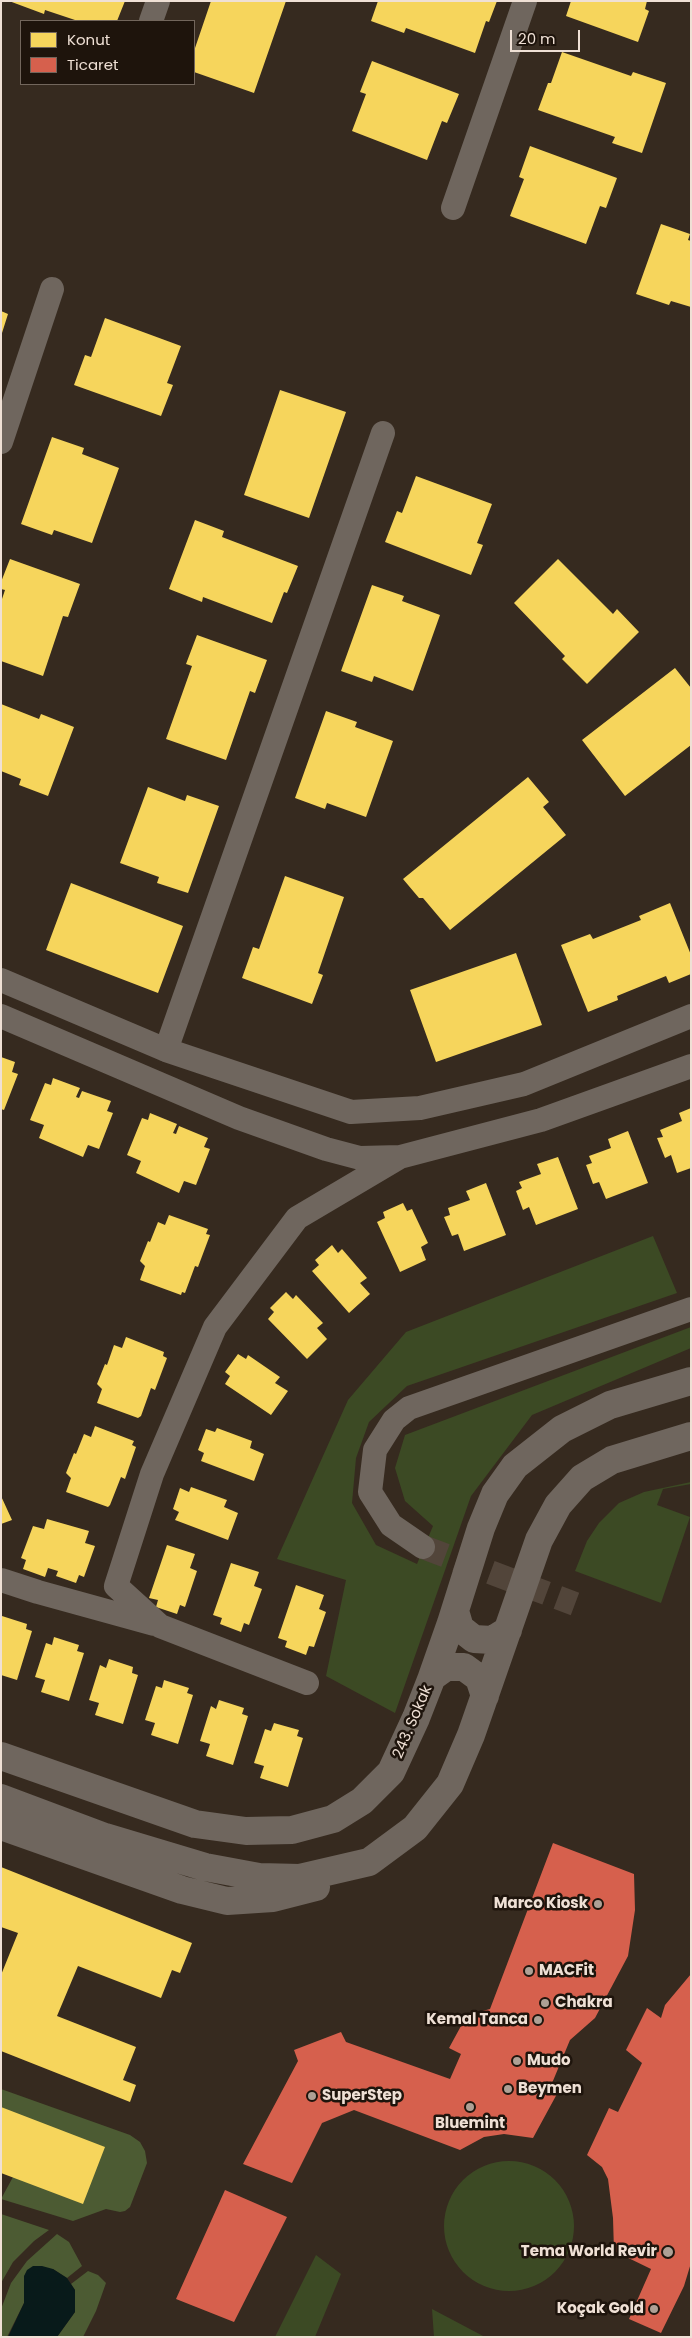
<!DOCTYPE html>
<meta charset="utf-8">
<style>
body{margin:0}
#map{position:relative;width:692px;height:2338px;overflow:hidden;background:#362a1f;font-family:Poppins,sans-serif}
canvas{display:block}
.frame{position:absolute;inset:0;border:2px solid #efe0d5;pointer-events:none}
.legend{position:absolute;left:20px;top:20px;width:175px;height:65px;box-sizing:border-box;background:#1e140c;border:1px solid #72665c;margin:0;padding:6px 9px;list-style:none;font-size:15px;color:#efe0d5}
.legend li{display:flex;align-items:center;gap:10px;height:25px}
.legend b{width:25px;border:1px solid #72665c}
.scale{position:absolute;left:510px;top:30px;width:70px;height:22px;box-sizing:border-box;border:2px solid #efe0d5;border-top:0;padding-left:6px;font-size:15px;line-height:18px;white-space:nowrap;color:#efe0d5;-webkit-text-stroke:4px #1e140c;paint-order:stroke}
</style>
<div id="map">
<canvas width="692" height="2338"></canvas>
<div class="frame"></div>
<ul class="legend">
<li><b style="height:14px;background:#f6d55c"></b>Konut</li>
<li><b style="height:14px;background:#d6604d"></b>Ticaret</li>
</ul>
<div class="scale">20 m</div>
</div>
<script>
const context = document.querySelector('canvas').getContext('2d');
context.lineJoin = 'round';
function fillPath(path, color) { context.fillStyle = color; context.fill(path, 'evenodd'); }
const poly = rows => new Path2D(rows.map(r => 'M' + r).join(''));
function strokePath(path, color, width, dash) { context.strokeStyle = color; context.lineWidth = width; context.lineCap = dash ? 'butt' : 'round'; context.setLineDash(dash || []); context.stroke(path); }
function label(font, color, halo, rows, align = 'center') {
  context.font = font + ' Poppins,sans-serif'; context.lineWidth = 5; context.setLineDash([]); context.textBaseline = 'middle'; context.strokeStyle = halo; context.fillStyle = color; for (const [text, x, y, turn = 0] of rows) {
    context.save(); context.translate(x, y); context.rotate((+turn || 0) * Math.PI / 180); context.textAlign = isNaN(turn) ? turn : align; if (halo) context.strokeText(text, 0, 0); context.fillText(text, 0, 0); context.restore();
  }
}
const green = poly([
 [653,1236,677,1293,407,1386,369,1422,356,1458,352,1503,376,1545,417,1564,433,1526,405,1501,395,1468,405,1435,691,1327,691,1348,532,1415,471,1496,395,1713,326,1676,346,1580,277,1559,348,1400,406,1332],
 [691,1482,691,1484,663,1489,657,1505,690,1517,661,1603,575,1571,587,1541,599,1523,619,1503,644,1492],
 '444 2226a65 65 0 1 1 130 0a65 65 0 1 1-130 0Z',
 [316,2255,341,2274,315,2337,275,2337],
 [432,2309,485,2337,434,2337]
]);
const forest = poly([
 [1,2089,130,2135,140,2142,145,2151,147,2163,130,2207,125,2211,120,2212,106,2209,73,2221,1,2199,13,2177,1,2107],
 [1,2214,49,2230,34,2241,13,2262,1,2283],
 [57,2234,69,2242,82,2266,67,2278,53,2269,24,2276,24,2303,7,2337,1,2337,1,2309,11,2283,27,2261],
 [88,2271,98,2275,106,2283,96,2311,83,2337,57,2337,75,2312,75,2290,71,2284]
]);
const water = poly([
 [33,2266,42,2266,53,2269,67,2278,75,2290,75,2312,57,2337,8,2337,24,2303,24,2276,27,2270]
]);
const homes = poly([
 [9,1,125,1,117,21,78,21,45,10,44,14],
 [211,1,286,1,254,93,194,72,194,51],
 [378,1,497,1,489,22,486,21,475,53,406,28,404,33,371,21],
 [571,1,647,1,645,9,649,11,638,42,566,16],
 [562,52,631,76,633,72,666,83,642,153,612,143,615,137,538,110,548,83,551,83],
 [372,61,459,94,447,123,442,121,427,160,352,131,366,94,360,92],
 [530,146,617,178,606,208,600,206,586,244,510,216,524,179,519,177],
 [661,224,690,234,688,240,691,241,691,307,671,301,669,305,636,294],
 [1,311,8,314,2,333,1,333],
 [105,318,181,346,167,383,173,385,161,416,74,385,85,355,91,357],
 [280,390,346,412,309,518,244,495],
 [52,437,84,448,82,454,119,468,92,543,54,530,52,535,21,524],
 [416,476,492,504,477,543,483,545,471,575,385,542,397,511,402,513],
 [195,520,224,531,222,537,298,566,287,593,284,592,272,623,203,597,202,602,169,589],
 [10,559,80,584,68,617,63,616,43,676,1,661,1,602,5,590,1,589,1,582],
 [558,559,613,614,617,609,639,632,587,684,562,659,565,656,514,603],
 [372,585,404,596,402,601,440,615,413,691,374,676,372,682,341,671],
 [197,635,267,660,255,693,250,691,226,760,166,739,192,666,186,664],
 [675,668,691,688,691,745,625,796,582,740],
 [1,704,39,719,41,714,74,727,48,796,19,785,21,779,1,771],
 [326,711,357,722,355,727,393,741,366,817,327,803,325,809,295,798],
 [528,777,549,802,543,807,566,835,450,930,423,898,419,898,403,879],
 [148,787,185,801,187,795,219,806,188,893,157,883,159,877,120,863],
 [285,876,344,897,318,973,323,975,312,1004,242,978,253,947,259,949],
 [71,883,183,926,158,993,46,950],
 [670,903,691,955,691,974,669,983,666,976,617,996,618,1000,588,1012,561,945,590,934,593,939,641,920,639,916],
 [516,953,542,1025,436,1062,410,990],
 [1,1057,15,1062,12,1072,18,1074,4,1110,1,1109],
 [53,1078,80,1088,76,1097,79,1098,82,1091,111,1101,107,1111,113,1113,99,1149,88,1145,83,1157,39,1138,44,1125,30,1120,45,1083,51,1085],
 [691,1108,691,1168,677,1173,671,1155,665,1158,657,1138,663,1137,660,1130,682,1121,679,1113],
 [150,1113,177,1124,173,1133,176,1134,179,1126,208,1138,204,1147,210,1149,196,1185,184,1181,179,1193,136,1173,141,1161,127,1155,142,1118,148,1120],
 [628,1131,648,1183,606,1199,599,1182,593,1184,586,1165,592,1163,589,1156,611,1148,608,1139],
 [558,1157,578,1209,536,1225,529,1207,523,1210,516,1191,522,1188,519,1182,541,1174,537,1164],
 [486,1183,506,1235,464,1251,458,1234,452,1236,444,1217,450,1215,448,1208,470,1200,466,1191],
 [403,1203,407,1211,412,1209,428,1243,421,1247,426,1260,400,1272,377,1222,385,1218,383,1212],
 [169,1215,208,1229,206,1234,210,1235,198,1267,195,1266,185,1293,182,1292,181,1295,140,1280,145,1266,140,1261,148,1241,150,1242,158,1222,165,1225],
 [332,1245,338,1253,342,1249,367,1278,360,1283,370,1294,349,1313,312,1271,319,1265,315,1260],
 [286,1292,293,1299,296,1295,323,1323,317,1328,327,1339,307,1359,268,1319,274,1312,270,1308],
 [126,1337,164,1352,163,1356,167,1358,155,1390,151,1388,141,1416,138,1418,97,1403,102,1389,97,1384,105,1364,107,1365,114,1345,122,1348],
 [238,1354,246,1359,248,1355,280,1377,275,1383,288,1391,271,1415,225,1384,230,1376,225,1372],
 [95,1426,134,1441,132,1445,136,1447,125,1479,121,1477,110,1505,108,1507,66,1492,71,1478,66,1473,74,1453,76,1454,84,1434,91,1437],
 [217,1428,252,1441,250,1448,264,1454,254,1481,201,1461,204,1453,198,1450,206,1429,215,1432],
 [191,1487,227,1500,224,1507,238,1513,228,1540,175,1520,179,1512,173,1509,180,1488,189,1492],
 [1,1496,12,1520,1,1524],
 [47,1519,89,1531,85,1543,95,1546,84,1577,79,1575,76,1583,56,1576,58,1571,48,1568,45,1577,23,1569,26,1560,21,1558,33,1526,44,1529],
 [167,1545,195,1554,190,1568,197,1571,185,1607,180,1605,177,1614,156,1607,158,1600,149,1598],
 [231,1563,259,1572,254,1586,262,1589,249,1625,244,1623,241,1632,220,1624,222,1618,213,1615],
 [296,1585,324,1595,319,1609,326,1612,314,1647,309,1646,306,1655,285,1647,287,1641,278,1638],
 [2,1616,27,1624,26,1629,32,1631,17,1680,1,1675],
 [54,1637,79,1645,77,1651,84,1653,69,1701,41,1692,45,1680,35,1677,46,1643,52,1645],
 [109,1659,133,1667,132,1673,138,1675,123,1724,95,1715,99,1703,89,1700,100,1665,106,1668],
 [164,1680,189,1688,187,1693,193,1695,178,1744,151,1735,155,1723,145,1720,156,1686,162,1688],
 [219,1700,244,1708,242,1714,248,1716,233,1765,206,1756,210,1744,200,1741,211,1706,216,1709],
 [274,1723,299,1730,297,1736,303,1738,288,1787,260,1778,264,1766,254,1763,265,1729,271,1731],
 [1,1867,192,1943,180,1973,172,1970,161,1998,78,1966,57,2016,136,2047,123,2080,136,2085,130,2102,1,2051,1,1975,18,1933,1,1927],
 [1,2107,105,2147,83,2204,1,2173]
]);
const shops = poly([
 [553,1843,634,1874,635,1910,628,1956,595,2018,570,2040,550,2088,558,2092,533,2138,504,2134,484,2137,460,2150,354,2110,322,2123,292,2183,243,2164,298,2061,294,2050,341,2032,346,2042,450,2079,461,2054,449,2048,467,2015,490,2009],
 [691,1974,691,2263,684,2286,661,2333,629,2319,651,2269,614,2251,613,2218,608,2179,602,2167,587,2155,609,2108,618,2112,642,2063,626,2050,647,2008,661,2018,665,2005],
 [225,2190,287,2217,234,2322,176,2299]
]);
const streetTunnel = poly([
 [423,1547,575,1604]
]);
const street = poly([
 [151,21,158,1],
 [453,208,525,1],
 [1,442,52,289],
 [1,980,166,1050,351,1112,420,1108,524,1084,691,1016],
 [1,1016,239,1118,326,1149,360,1158,400,1157,541,1120,691,1066],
 [166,1050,383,433],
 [423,1547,391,1525,370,1492,375,1450,394,1420,409,1408,691,1309],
 [1,1580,38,1592,154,1624],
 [307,1683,160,1626,116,1586,152,1474,215,1327,297,1218,400,1157]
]);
const secondary = poly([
 [455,1611,460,1628,474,1639,492,1640,508,1630],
 [432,1677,446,1667,464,1667,479,1678,485,1696],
 [1,1756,195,1824,246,1831,292,1830,333,1819,362,1801,391,1772,416,1718,432,1677,451,1623,481,1528,495,1494,515,1466,562,1429,610,1405,691,1381],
 [1,1798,105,1837,205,1867,259,1877,300,1878,369,1862,415,1828,450,1784,471,1735,539,1540,558,1505,582,1478,612,1460,691,1436],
 [1,1826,182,1890,227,1901,273,1898,316,1887]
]);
const markers = [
 [598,1904,5,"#aea095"],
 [529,1971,5,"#aea095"],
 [545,2003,5,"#aea095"],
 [538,2020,5,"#aea095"],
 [517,2061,5,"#aea095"],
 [508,2089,5,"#aea095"],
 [312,2096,5,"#aea095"],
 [470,2107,5,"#aea095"],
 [668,2252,6,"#aea095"],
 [654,2309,5,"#aea095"]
];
const streetNames = [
 ["243. Sokak",413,1722,-67]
];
const poiNames = [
 ["Marco Kiosk",588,1904,"right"],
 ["MACFit",539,1971],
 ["Chakra",555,2003],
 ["Kemal Tanca",528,2020,"right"],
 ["Mudo",527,2061],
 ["Beymen",518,2089],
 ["SuperStep",322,2096],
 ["Bluemint",470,2124,"center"],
 ["Tema World Revir",657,2252,"right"],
 ["Koçak Gold",644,2309,"right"]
];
fillPath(green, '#3c4a24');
fillPath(forest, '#4c5b33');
fillPath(water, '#081a1a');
fillPath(homes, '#f6d55c');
fillPath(shops, '#d6604d');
strokePath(streetTunnel, '#52453a', 24, [24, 12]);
strokePath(street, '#6f665e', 24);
strokePath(secondary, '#6f665e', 28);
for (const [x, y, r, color] of markers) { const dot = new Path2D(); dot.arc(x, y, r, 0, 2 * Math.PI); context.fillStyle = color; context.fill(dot); strokePath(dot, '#1e140c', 2); }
label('15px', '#efe0d5', '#1e140c', streetNames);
label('bold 15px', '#efe0d5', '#1e140c', poiNames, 'left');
</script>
